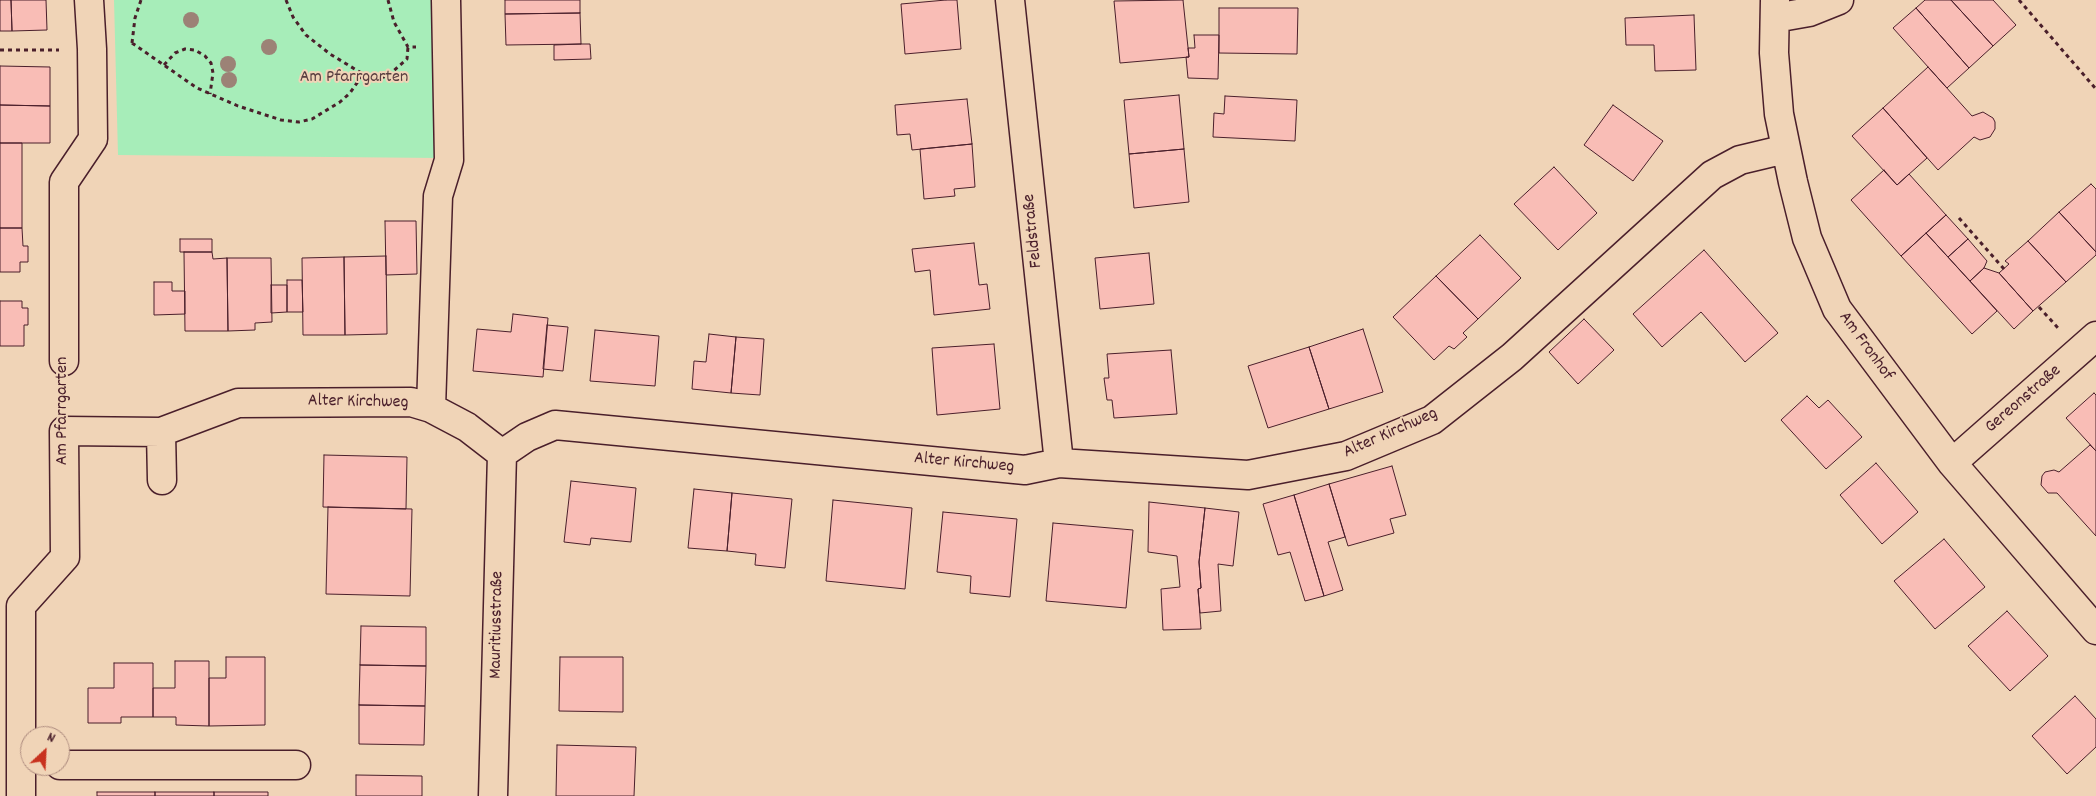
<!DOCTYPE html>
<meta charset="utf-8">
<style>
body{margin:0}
#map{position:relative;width:2096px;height:796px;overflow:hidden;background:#f0d4b7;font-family:Dekko,sans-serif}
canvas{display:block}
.north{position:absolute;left:20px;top:726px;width:50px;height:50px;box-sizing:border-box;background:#f0d4b7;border:1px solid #ae8c7f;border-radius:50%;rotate:25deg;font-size:14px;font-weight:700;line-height:20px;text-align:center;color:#4a1f2b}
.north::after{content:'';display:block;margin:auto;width:18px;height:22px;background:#c8321e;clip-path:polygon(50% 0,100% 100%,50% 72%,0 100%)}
</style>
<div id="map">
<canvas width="2096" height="796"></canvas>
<div class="north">N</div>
</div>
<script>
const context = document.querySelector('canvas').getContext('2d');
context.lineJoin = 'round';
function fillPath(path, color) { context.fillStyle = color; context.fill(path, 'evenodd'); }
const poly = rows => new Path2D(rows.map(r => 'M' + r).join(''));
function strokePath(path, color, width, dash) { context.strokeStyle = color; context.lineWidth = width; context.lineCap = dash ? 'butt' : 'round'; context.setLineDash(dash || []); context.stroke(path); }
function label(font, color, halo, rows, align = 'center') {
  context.font = font + ' Dekko,sans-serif'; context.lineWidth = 4; context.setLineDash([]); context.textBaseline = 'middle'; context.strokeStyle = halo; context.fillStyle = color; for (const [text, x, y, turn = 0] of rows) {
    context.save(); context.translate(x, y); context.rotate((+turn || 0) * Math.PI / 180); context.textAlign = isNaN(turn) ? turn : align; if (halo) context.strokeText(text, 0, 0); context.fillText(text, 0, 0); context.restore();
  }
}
const green = poly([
 [114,0,435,0,439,158,118,155]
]);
const building = poly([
 [0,0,11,0,12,31,0,31,0,0],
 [11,0,46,0,47,30,12,31,11,0],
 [505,0,580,0,580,13,505,14,505,0],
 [946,0,957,0,961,49,905,54,901,4,946,0],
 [1183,0,1189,57,1120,63,1114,1,1183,0],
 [1925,0,1951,0,1993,46,1969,68,1916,8,1925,0],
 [1951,0,1993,0,2016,25,1993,46,1951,0],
 [1219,8,1298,8,1297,54,1219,53,1219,8],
 [1916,8,1969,68,1947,88,1893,28,1916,8],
 [580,13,581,44,506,45,505,14,580,13],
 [1694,15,1696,70,1655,71,1654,45,1626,45,1625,18,1694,15],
 [1194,35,1219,35,1218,79,1188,78,1186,57,1189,57,1188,48,1195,48,1194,35],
 [581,44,590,44,591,59,554,60,554,45,581,44],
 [0,66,50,67,50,106,0,105,0,66],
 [1928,67,1972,116,1983,112,1993,118,1995,122,1995,129,1990,137,1980,140,1974,137,1938,170,1883,108,1928,67],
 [1179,95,1184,149,1129,154,1124,100,1179,95],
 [1225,96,1297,100,1295,141,1213,137,1214,113,1224,114,1225,96],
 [967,99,972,144,912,150,910,134,897,135,895,105,967,99],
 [0,105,50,106,50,143,0,143,0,105],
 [1613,105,1663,141,1633,181,1584,145,1613,105],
 [1883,108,1927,158,1897,185,1852,136,1883,108],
 [0,143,22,143,22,228,0,228,0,143],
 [972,144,975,187,954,189,955,196,924,199,920,149,972,144],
 [1184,149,1189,202,1134,208,1129,154,1184,149],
 [1554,167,1597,213,1558,250,1514,204,1554,167],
 [1884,170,1897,185,1909,174,1946,215,1901,256,1851,200,1884,170],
 [2091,184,2096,189,2096,252,2059,212,2091,184],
 [2059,212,2096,252,2096,255,2066,282,2028,241,2059,212],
 [1946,215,1968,239,1948,257,1926,233,1946,215],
 [385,221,416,221,417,274,386,275,385,221],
 [0,228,22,228,23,246,28,246,28,262,20,262,20,272,0,272,0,228],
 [1926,233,1997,311,1972,334,1901,256,1926,233],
 [1480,235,1521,278,1478,319,1436,276,1480,235],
 [180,239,212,239,212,252,180,252,180,239],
 [1968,239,1987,261,1984,268,1970,281,1948,257,1968,239],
 [2028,241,2066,282,2033,311,1999,273,2009,264,2005,261,2028,241],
 [974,243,979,285,987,284,990,309,934,315,930,270,915,272,912,249,974,243],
 [1704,250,1778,333,1745,362,1701,312,1662,347,1633,314,1704,250],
 [184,252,212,252,213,259,227,258,228,331,185,331,184,252],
 [1149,253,1154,304,1100,309,1095,258,1149,253],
 [386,256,387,334,345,335,344,257,386,256],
 [344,257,345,335,303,335,302,258,344,257],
 [227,258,271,258,272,322,255,323,255,330,228,331,227,258],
 [1984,268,1999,273,2033,311,2014,329,1970,281,1984,268],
 [1436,276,1478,319,1463,333,1467,337,1454,349,1449,346,1434,360,1393,317,1436,276],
 [287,280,302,280,303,312,287,312,287,280],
 [154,282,172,282,172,291,185,291,185,314,154,315,154,282],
 [271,285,287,285,287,312,271,313,271,285],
 [0,301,22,301,22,308,28,308,28,325,24,325,24,346,0,346,0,301],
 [513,314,548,318,543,377,473,371,477,329,511,332,513,314],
 [1584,319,1614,350,1578,384,1549,352,1584,319],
 [547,325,568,327,563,371,543,369,547,325],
 [1363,329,1383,392,1329,409,1309,347,1363,329],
 [595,330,659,336,655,386,590,381,595,330],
 [709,334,736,337,731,393,692,389,694,361,706,362,709,334],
 [736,337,764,339,760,395,731,393,736,337],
 [994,344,1000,409,937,415,932,348,994,344],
 [1309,347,1329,409,1268,428,1248,366,1309,347],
 [1171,350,1177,414,1114,418,1112,400,1107,400,1104,378,1109,378,1107,354,1171,350],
 [2094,393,2096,395,2096,451,2066,418,2094,393],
 [1807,396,1819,408,1828,400,1862,437,1826,469,1781,420,1807,396],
 [2090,445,2096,451,2096,536,2057,493,2048,493,2041,485,2042,476,2045,472,2054,470,2059,472,2090,445],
 [324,455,407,457,406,509,323,507,324,455],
 [1876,463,1918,512,1882,544,1840,495,1876,463],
 [1392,466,1406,515,1390,519,1394,533,1348,546,1329,484,1392,466],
 [571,481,636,488,631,542,591,538,590,545,564,542,571,481],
 [1329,484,1345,537,1328,542,1343,590,1324,596,1294,495,1329,484],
 [694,489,732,493,727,551,688,548,694,489],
 [732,493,792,499,785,568,755,565,756,554,727,551,732,493],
 [1294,495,1324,596,1305,601,1290,552,1278,555,1263,504,1294,495],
 [833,500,912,508,905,589,826,581,833,500],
 [1149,502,1205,508,1199,562,1201,588,1198,589,1201,629,1163,630,1161,589,1180,587,1177,556,1148,552,1149,502],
 [328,507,412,509,410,596,326,594,328,507],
 [1205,508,1239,512,1233,566,1218,564,1221,611,1200,613,1198,589,1201,588,1199,562,1205,508],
 [943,512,1017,519,1010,597,970,593,971,576,937,572,943,512],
 [1053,523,1133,530,1126,608,1046,601,1053,523],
 [1944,539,1985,587,1935,629,1894,581,1944,539],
 [2007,611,2048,656,2010,691,1968,646,2007,611],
 [361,626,426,627,426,666,360,665,361,626],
 [226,657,265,657,265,725,209,726,209,678,226,678,226,657],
 [560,657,623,657,623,712,559,711,560,657],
 [175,661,209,661,209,726,176,725,176,717,153,717,153,688,175,688,175,661],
 [114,663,153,663,153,717,121,717,121,723,88,723,88,688,114,688,114,663],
 [360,665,426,666,425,706,359,705,360,665],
 [2075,696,2096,719,2096,747,2067,774,2032,736,2075,696],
 [359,705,425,706,424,745,359,744,359,705],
 [557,745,636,747,634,796,556,796,557,745],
 [356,775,422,776,422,796,356,796,356,775],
 [97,792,155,792,155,796,97,796,97,792],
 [155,792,214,792,214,796,155,796,155,792],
 [214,792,268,792,268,796,214,796,214,792]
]);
const path = poly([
 [286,0,293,17,306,35,330,54,363,74,376,78,384,77,390,74,407,59,408,47],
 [388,0,394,22,408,47,416,47],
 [2019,0,2096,89],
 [132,43,197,88,238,106,281,120,299,122,312,119,340,102,350,93,363,74],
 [132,43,135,18,141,0],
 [0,50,59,50],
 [164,65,175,53,185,49,195,50,205,56,211,63,213,73,210,94],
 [1959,218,2004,269],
 [2039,307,2058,328]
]);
const minor = poly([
 [1010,0,1059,463],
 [1775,0,1774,53,1779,114,1793,182,1807,238,1837,309,1952,463,2096,630],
 [1775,18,1809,12,1839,0],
 [64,361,64,182,93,139,92,49,89,0],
 [431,408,438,196,449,160,446,0],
 [161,432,162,480],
 [502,454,527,437,555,425,1025,470,1059,463,1248,475,1346,456,1432,420,1512,357,1712,175,1740,160,1786,149],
 [1952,463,2096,336],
 [60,765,296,765],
 [21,796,21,606,65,557,64,431,161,432,238,403,411,402,431,408,467,427,502,454],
 [493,796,502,454]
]);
const trees = [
 [191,20],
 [269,47],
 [228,64],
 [229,80]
];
const parkNames = [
 ["Am Pfarrgarten",354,79]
];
const streetNames = [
 ["Feldstraße",1034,231,-96],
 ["Am Fronhof",1865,347,54],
 ["Gereonstraße",2024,400,-41],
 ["Alter Kirchweg",358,403,1],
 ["Am Pfarrgarten",64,411,-90],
 ["Alter Kirchweg",1391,434,-24],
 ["Alter Kirchweg",964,464,5],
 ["Mauritiusstraße",498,625,-89]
];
fillPath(green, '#a7edb9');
fillPath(building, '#f9bdb6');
strokePath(building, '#4a1f2b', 1);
strokePath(minor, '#4a1f2b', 31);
strokePath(path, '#4a1f2b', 3, [4, 4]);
strokePath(minor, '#f0d4b7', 28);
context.fillStyle = '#9c8276';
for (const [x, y] of trees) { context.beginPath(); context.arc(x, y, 8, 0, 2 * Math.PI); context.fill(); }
label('18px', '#583e40', '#f0d4b7', parkNames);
label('18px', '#4a1f2b', '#f0d4b7', streetNames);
</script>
